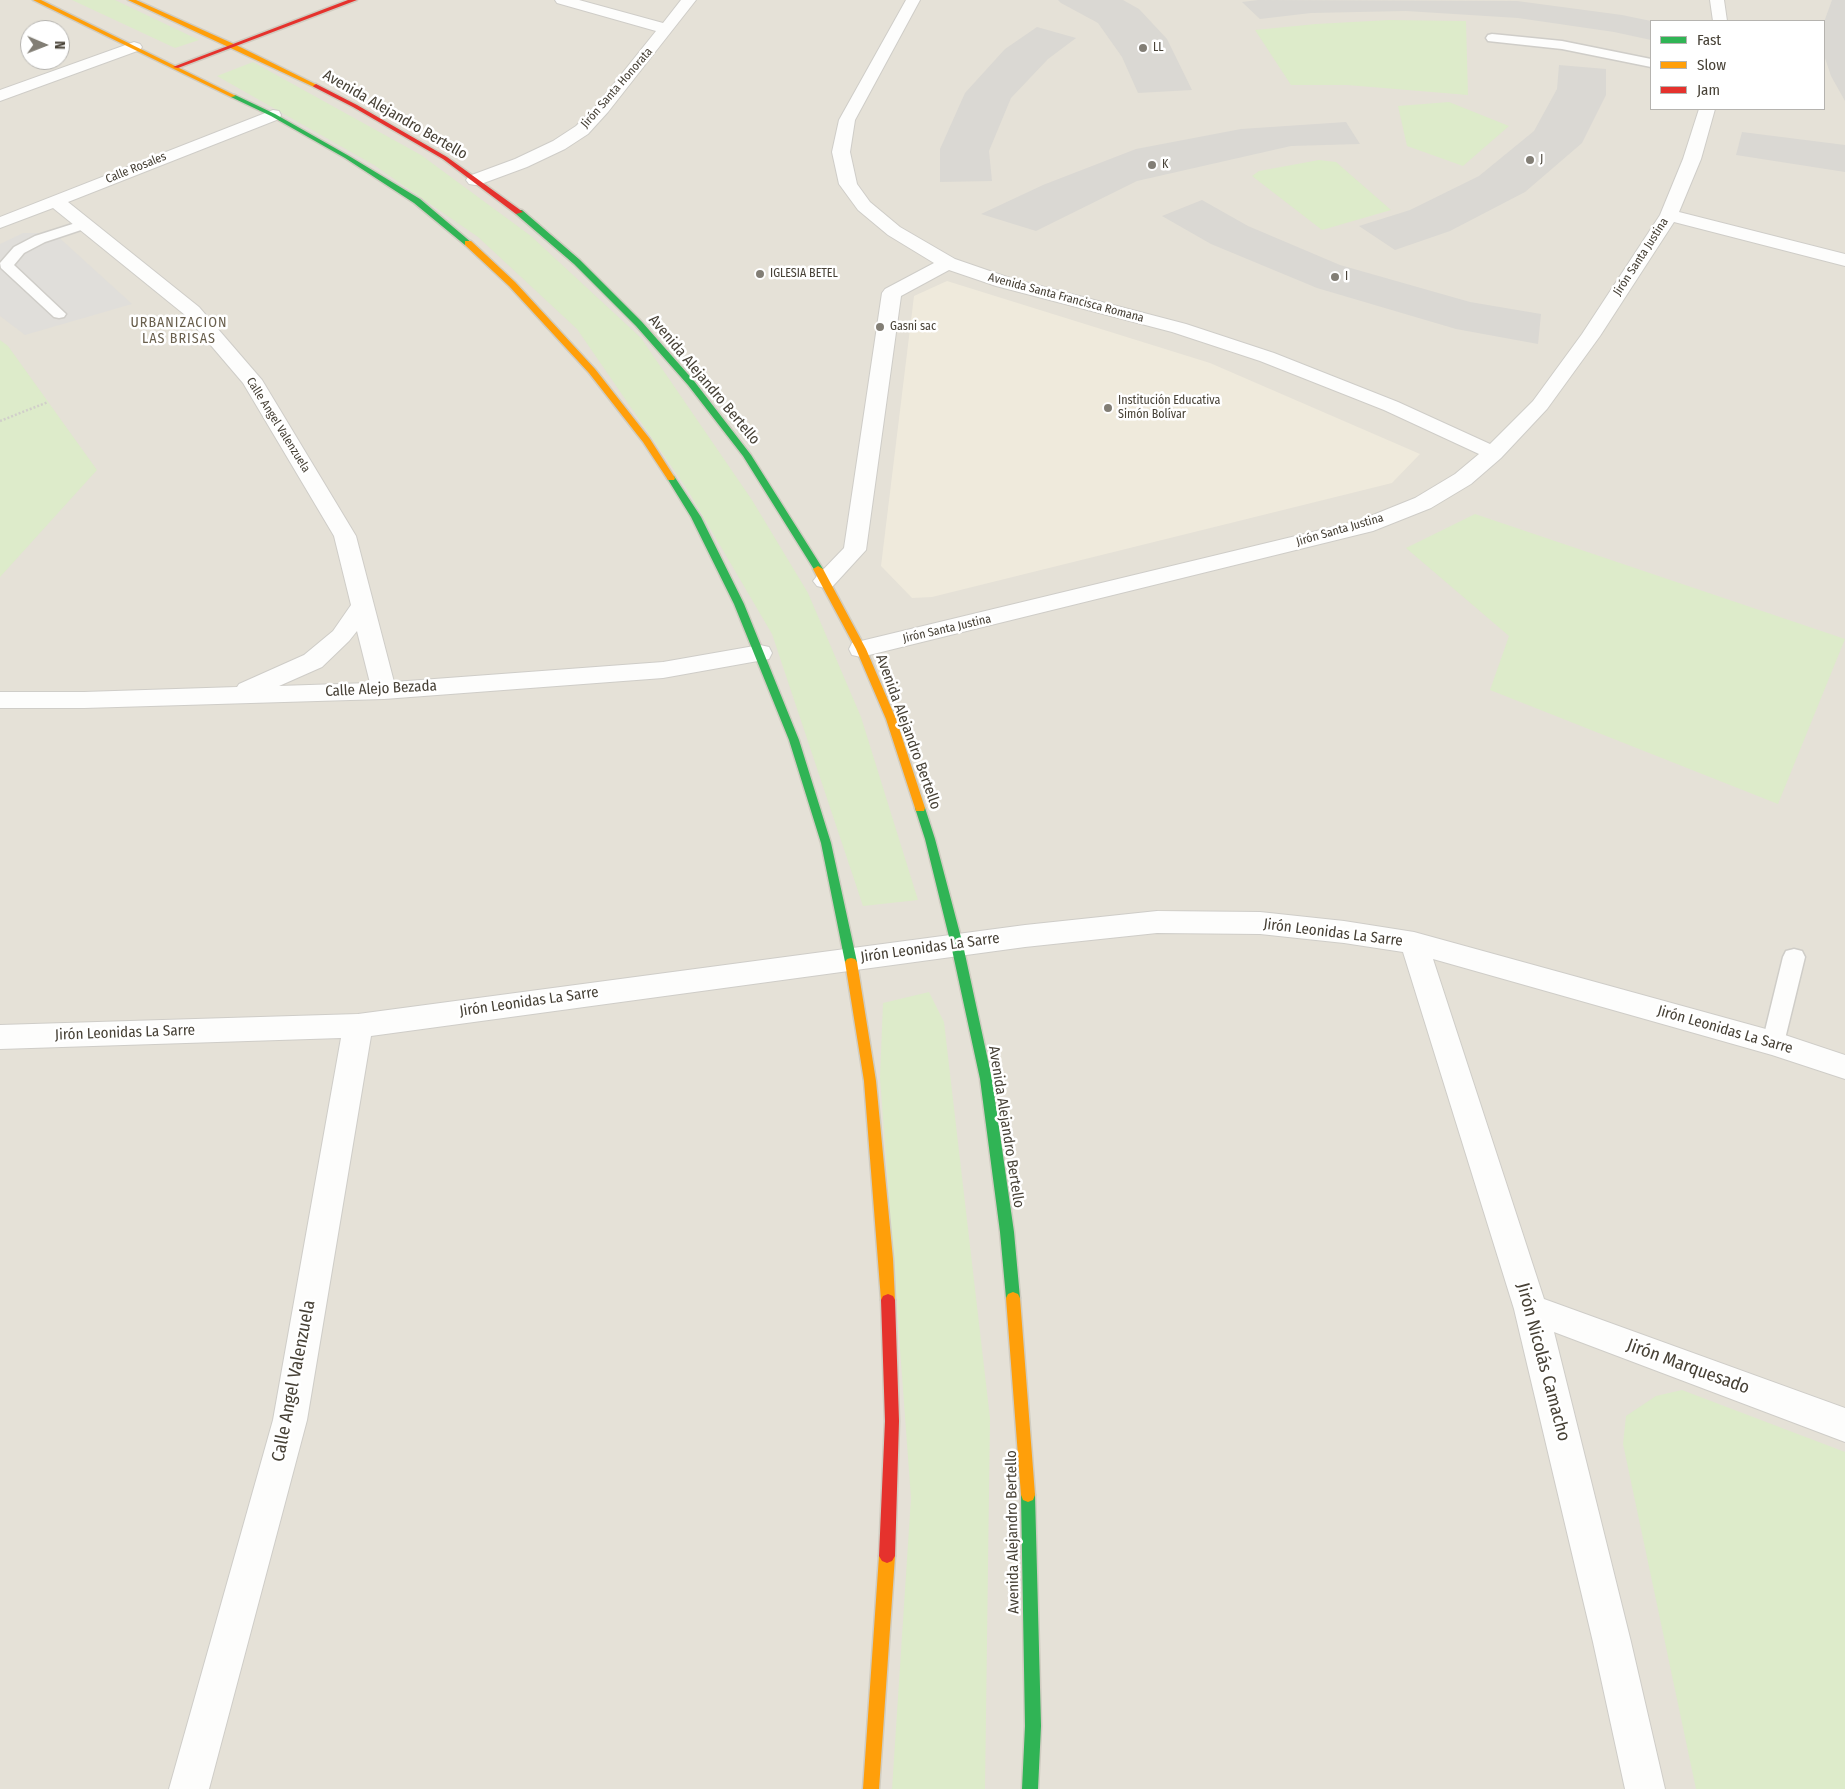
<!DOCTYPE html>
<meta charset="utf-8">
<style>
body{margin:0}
#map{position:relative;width:1845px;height:1789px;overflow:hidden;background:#f1efea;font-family:"Fira Sans Condensed",sans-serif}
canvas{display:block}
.legend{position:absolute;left:1650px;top:20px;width:175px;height:90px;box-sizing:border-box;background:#fff;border:1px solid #b5b3af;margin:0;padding:6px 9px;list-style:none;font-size:15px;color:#474136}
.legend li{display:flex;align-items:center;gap:10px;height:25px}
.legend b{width:25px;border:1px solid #b5b3af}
.north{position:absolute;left:20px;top:20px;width:50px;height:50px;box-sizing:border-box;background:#fff;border:1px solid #b5b3af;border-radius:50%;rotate:91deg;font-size:14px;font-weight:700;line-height:20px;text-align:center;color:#474136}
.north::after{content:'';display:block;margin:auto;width:18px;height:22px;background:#827e75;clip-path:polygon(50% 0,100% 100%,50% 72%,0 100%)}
</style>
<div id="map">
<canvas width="1845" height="1789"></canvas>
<ul class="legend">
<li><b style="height:6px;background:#30b455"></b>Fast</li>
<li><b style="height:6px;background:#ff9f0a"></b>Slow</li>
<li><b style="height:6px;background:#e5322d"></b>Jam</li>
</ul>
<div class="north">N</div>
</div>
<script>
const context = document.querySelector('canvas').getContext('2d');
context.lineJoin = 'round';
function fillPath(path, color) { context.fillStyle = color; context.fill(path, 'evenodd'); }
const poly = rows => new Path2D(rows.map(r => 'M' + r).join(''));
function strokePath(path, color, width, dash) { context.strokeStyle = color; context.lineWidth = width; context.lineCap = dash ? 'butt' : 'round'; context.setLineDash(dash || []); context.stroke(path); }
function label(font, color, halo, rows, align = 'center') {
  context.font = font + ' "Fira Sans Condensed",sans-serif'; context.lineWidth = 5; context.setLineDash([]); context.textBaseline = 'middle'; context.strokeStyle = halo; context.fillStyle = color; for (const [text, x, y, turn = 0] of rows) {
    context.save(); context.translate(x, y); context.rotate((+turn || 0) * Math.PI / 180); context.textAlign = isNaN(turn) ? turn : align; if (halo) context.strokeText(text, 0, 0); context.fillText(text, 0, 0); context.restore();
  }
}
const residential = poly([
 [0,0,1845,0,1845,1789,0,1789],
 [1651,21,1824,21,1824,109,1651,109],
 [30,30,60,30,60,60,30,60]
]);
const education = poly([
 [947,281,1210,363,1420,454,1392,483,932,597,912,598,881,566,914,296]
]);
const green = poly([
 [72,0,115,0,199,40,175,48],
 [1389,20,1466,21,1468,95,1347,85,1291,85,1255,30,1316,24],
 [253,62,421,155,531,236,641,338,752,500,808,593,861,717,918,900,863,906,772,634,687,489,577,329,478,237,374,165,217,76],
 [1449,102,1509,126,1463,166,1407,146,1398,106],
 [1319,160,1336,162,1391,210,1322,230,1252,176,1259,171],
 [0,340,8,346,97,470,0,577],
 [1475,514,1845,639,1778,804,1490,690,1509,636,1406,548],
 [929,992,944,1022,990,1418,985,1789,892,1789,911,1498,880,1078,883,1003],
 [1682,1390,1845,1452,1845,1789,1696,1789,1623,1444,1626,1416,1656,1396]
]);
const parking = poly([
 [23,233,54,233,132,304,25,335,0,316,0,244]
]);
const building = poly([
 [1058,0,1123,0,1139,9,1167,39,1192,90,1138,93,1122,57,1098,23,1061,3],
 [1258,0,1517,1,1622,15,1651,21,1651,40,1614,32,1518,18,1406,11,1311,13,1260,19,1242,2],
 [1832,0,1845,0,1845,101,1831,76,1824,55,1824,22],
 [1037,27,1076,38,1048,59,1011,98,989,151,992,181,940,182,940,149,965,93,1005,49],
 [1559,65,1606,69,1606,95,1582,143,1525,192,1450,231,1395,250,1359,226,1410,210,1479,176,1534,131,1557,89],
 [1346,122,1360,144,1291,146,1137,181,1036,231,981,214,1043,185,1136,149,1241,129],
 [1742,132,1845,145,1845,172,1736,155],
 [1202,200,1248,226,1340,265,1470,302,1541,314,1538,344,1456,329,1317,288,1211,244,1162,216]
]);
const path = poly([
 [0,421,48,402]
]);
const lane = poly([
 [1492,34,1562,41,1651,59,1651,67,1562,49,1488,41,1486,38,1488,35,1492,34],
 [85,220,92,224,90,227,45,242,24,253,14,265,66,314,64,317,59,318,54,317,1,268,0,263,14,247,35,236,85,220],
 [1794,949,1802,951,1805,957,1784,1043,1781,1049,1773,1052,1765,1049,1762,1043,1783,957,1786,951,1794,949]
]);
const street = poly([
 [555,0,579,0,663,23,681,0,696,0,608,112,588,134,565,149,527,167,481,184,475,185,469,184,466,180,469,176,515,159,553,141,576,126,596,106,656,31,557,3,555,0],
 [906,0,920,0,855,120,850,152,857,184,870,202,900,227,955,259,1010,278,1186,324,1274,353,1398,402,1490,444,1533,401,1582,334,1660,215,1683,159,1699,109,1715,109,1701,159,1679,212,1845,254,1845,266,1674,222,1600,336,1547,409,1501,458,1471,484,1431,508,1373,531,861,657,852,655,849,649,852,643,861,641,1358,521,1415,498,1455,474,1479,454,1384,410,1260,361,1172,332,996,286,949,270,901,296,866,550,833,586,825,588,817,586,813,581,817,576,844,548,882,293,885,289,934,263,888,235,858,210,839,184,832,152,839,120,906,0],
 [1710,0,1724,0,1727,21,1713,21,1710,0],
 [134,42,140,44,142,47,140,50,0,101,0,90,134,42],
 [273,110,279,111,281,115,279,119,68,202,199,307,262,380,356,536,394,682,663,662,760,645,769,647,772,653,769,659,663,678,384,699,84,708,0,708,0,692,84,692,237,687,239,684,304,655,333,631,351,605,334,536,243,383,185,315,53,208,0,228,0,217,273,110],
 [357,631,370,683,279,686,322,667,349,641,357,631],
 [1157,911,1260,912,1344,921,1414,932,1773,1031,1845,1055,1845,1079,1772,1055,1433,959,1544,1299,1845,1408,1845,1442,1554,1332,1631,1642,1665,1789,1625,1789,1593,1642,1514,1309,1403,952,1344,943,1260,934,1157,933,1025,947,371,1036,307,1420,209,1789,169,1789,273,1420,341,1038,0,1049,0,1025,358,1014,1025,925,1157,911]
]);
const fast = poly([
 [231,95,235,95,275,114,349,156,420,199,472,243,465,245,414,203,345,158,271,116,231,97,231,95],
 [516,210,522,210,580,260,642,322,694,381,751,455,823,569,821,571,815,571,743,456,688,385,636,326,574,264,516,214,516,210],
 [671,475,674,476,701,517,744,604,799,740,831,843,857,962,855,965,851,966,847,965,845,962,821,843,789,740,734,604,691,517,667,478,671,475],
 [920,804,925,808,935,839,963,945,992,1079,1014,1232,1020,1298,1018,1302,1013,1304,1008,1302,1006,1298,1000,1232,980,1079,951,945,925,839,915,808,920,804],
 [1028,1488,1033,1490,1035,1495,1041,1726,1038,1789,1022,1789,1025,1726,1021,1495,1023,1490,1028,1488]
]);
const slow = poly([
 [33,0,41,0,236,96,231,97,33,0],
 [128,0,136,0,236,45,319,86,314,87,128,0],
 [465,241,471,241,515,282,595,369,650,439,675,478,674,480,668,480,643,442,589,373,509,286,465,245,465,241],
 [818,566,823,569,866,649,896,719,925,808,924,811,916,811,915,808,886,719,856,649,813,569,818,566],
 [851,958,855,959,857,962,876,1081,893,1259,895,1300,893,1304,888,1306,883,1304,881,1300,864,1081,845,962,847,959,851,958],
 [1013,1292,1018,1294,1020,1298,1035,1495,1033,1500,1028,1502,1023,1500,1021,1495,1006,1298,1008,1294,1013,1292],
 [887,1549,892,1551,895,1556,879,1789,863,1789,879,1556,882,1551,887,1549]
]);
const jam = poly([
 [348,0,357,0,178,68,173,67,348,0],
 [316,84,357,105,447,157,523,212,516,214,443,159,353,107,314,87,313,86,316,84],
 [888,1294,893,1296,895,1300,899,1421,895,1556,892,1561,887,1563,882,1561,879,1556,885,1421,881,1300,883,1296,888,1294]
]);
const markers = [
 [1143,48,5,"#827e75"],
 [1530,160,5,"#827e75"],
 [1152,165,5,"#827e75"],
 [760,274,5,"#827e75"],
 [1335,277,5,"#827e75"],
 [880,327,5,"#827e75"],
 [1108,408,5,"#827e75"]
];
const farPoinames = [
 ["LL",1153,48],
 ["J",1540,160],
 ["K",1162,165],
 ["IGLESIA BETEL",770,274],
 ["I",1345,277],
 ["Gasni sac",890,327],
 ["Institución Educativa",1118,401],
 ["Simón Bolívar",1118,415]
];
const farStreetnames = [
 ["Jirón Santa Honorata",617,88,-49],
 ["Calle Rosales",136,168,-22],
 ["Jirón Santa Justina",1641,257,-57],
 ["Avenida Santa Francisca Romana",1066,298,15],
 ["Calle Angel Valenzuela",278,425,58],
 ["Jirón Santa Justina",1340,530,-16],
 ["Jirón Santa Justina",947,629,-13]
];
const farNeighbourhoodnames = [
 ["URBANIZACION",179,323],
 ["LAS BRISAS",179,339]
];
const streetNames = [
 ["Avenida Alejandro Bertello",395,115,30],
 ["Avenida Alejandro Bertello",704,380,50],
 ["Calle Alejo Bezada",381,689,-3],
 ["Avenida Alejandro Bertello",908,732,70],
 ["Jirón Leonidas La Sarre",1333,933,7],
 ["Jirón Leonidas La Sarre",930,948,-8],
 ["Jirón Leonidas La Sarre",529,1002,-8],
 ["Jirón Leonidas La Sarre",1725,1030,16],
 ["Jirón Leonidas La Sarre",125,1033,-2],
 ["Avenida Alejandro Bertello",1006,1127,81],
 ["Avenida Alejandro Bertello",1013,1532,-91]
];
const nearStreetnames = [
 ["Jirón Nicolás Camacho",1543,1362,75],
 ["Jirón Marquesado",1688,1367,20],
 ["Calle Angel Valenzuela",294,1381,-79]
];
fillPath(residential, '#e5e1d7');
fillPath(education, '#efeadc');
fillPath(green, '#ddebca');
fillPath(parking, '#e0deda');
fillPath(building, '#dad8d3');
strokePath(lane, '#cfcdc8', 3);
strokePath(street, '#cfcdc8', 2);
strokePath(fast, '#d0ccc1', 3);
strokePath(slow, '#d0ccc1', 3);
strokePath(jam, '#d0ccc1', 3);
strokePath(path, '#d1cfca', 2.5, [2, 2]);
fillPath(lane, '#fdfdfc');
fillPath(street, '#fdfdfc');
fillPath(fast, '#30b455');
fillPath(slow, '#ff9f0a');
fillPath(jam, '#e5322d');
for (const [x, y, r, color] of markers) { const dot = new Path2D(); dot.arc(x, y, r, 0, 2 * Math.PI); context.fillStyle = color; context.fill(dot); strokePath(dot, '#fff', 2); }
label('12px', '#474136', '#fff', farPoinames, 'left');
label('12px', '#474136', '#fff', farStreetnames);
context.letterSpacing = '1px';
label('14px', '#695f4d', '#fff', farNeighbourhoodnames);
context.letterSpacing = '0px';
label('15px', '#474136', '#fff', streetNames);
label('18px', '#474136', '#fff', nearStreetnames);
</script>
